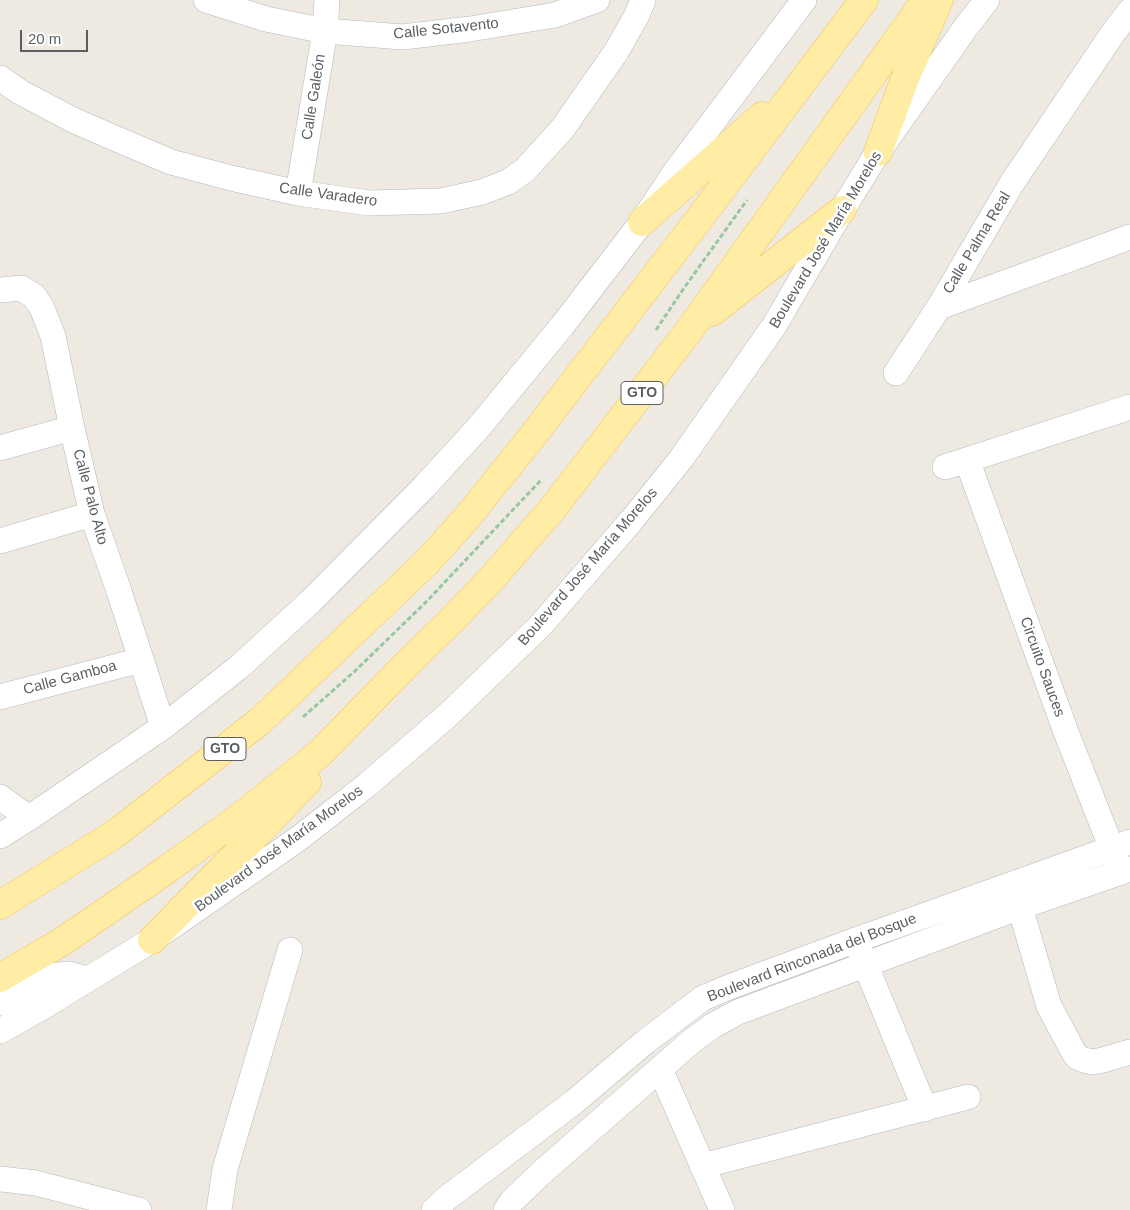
<!DOCTYPE html>
<meta charset="utf-8">
<style>
body{margin:0}
#map{position:relative;width:1130px;height:1210px;overflow:hidden;background:#eeeae2;font-family:Helvetica,sans-serif}
canvas{display:block}
.scale{position:absolute;left:20px;top:30px;width:68px;height:22px;box-sizing:border-box;border:2px solid #5a5f63;border-top:0;padding-left:6px;font-size:15px;line-height:18px;white-space:nowrap;color:#5a5f63;-webkit-text-stroke:4px #fff;paint-order:stroke}
</style>
<div id="map">
<canvas width="1130" height="1210"></canvas>
<div class="scale">20 m</div>
</div>
<script>
const context = document.querySelector('canvas').getContext('2d');
context.lineJoin = 'round';
const poly = rows => new Path2D(rows.map(r => 'M' + r).join(''));
function strokePath(path, color, width, dash) { context.strokeStyle = color; context.lineWidth = width; context.lineCap = dash ? 'butt' : 'round'; context.setLineDash(dash || []); context.stroke(path); }
function label(font, color, halo, rows, align = 'center') {
  context.font = font + ' Helvetica,sans-serif'; context.lineWidth = 5; context.setLineDash([]); context.textBaseline = 'middle'; context.strokeStyle = halo; context.fillStyle = color; for (const [text, x, y, turn = 0] of rows) {
    context.save(); context.translate(x, y); context.rotate((+turn || 0) * Math.PI / 180); context.textAlign = isNaN(turn) ? turn : align; if (halo) context.strokeText(text, 0, 0); context.fillText(text, 0, 0); context.restore();
  }
}
const path = poly([
 [656,330,684,288,747,200],
 [303,717,355,671,427,601,541,480]
]);
const minor = poly([
 [206,0,266,19,325,31,403,37,470,29,555,15,597,0],
 [0,78,20,92,73,120,119,140,171,162,231,178,298,193,369,203,441,201,482,192,508,182,525,170,563,128,616,52,637,15,643,0],
 [298,193,325,31,327,0],
 [0,290,21,288,34,296,42,308,53,336,72,428,92,514,119,591,163,727],
 [939,307,1130,237],
 [896,373,939,307,1012,183,1113,33,1130,11],
 [0,448,72,428],
 [967,460,1066,732,1117,862],
 [945,467,967,460,1130,407],
 [0,541,92,514],
 [0,697,141,660],
 [0,797,29,818],
 [0,836,29,818,163,727,239,667,310,602,424,487,479,427,562,326,642,222,676,171,804,0],
 [1020,907,1049,1006,1072,1049,1077,1057,1084,1060,1093,1062,1103,1060,1130,1052],
 [859,949,925,1109],
 [0,1003,48,976,69,974,87,979],
 [0,1031,41,1008,152,940,298,839,367,785,449,714,541,625,631,521,681,459,774,326,842,210,878,152,966,27,987,0],
 [660,1069,722,1210],
 [702,1166,968,1097],
 [0,1179,36,1183,139,1210],
 [219,1210,225,1169,290,950],
 [434,1210,447,1198,574,1102,645,1042,703,998,729,987,856,940,1130,842],
 [506,1210,511,1202,540,1174,693,1040,714,1025,738,1012,1020,907,1130,869]
]);
const major = poly([
 [878,152,904,81,939,0],
 [642,222,762,116],
 [712,312,842,210],
 [0,905,115,834,259,722,426,563,465,520,531,438,693,227,864,0],
 [152,940,209,882,251,840,307,782],
 [0,978,63,941,149,882,235,821,319,754,409,662,453,619,494,576,554,507,691,328,926,0]
]);
const shields = [
 [642,393,42],
 [225,749,42]
];
const shieldNames = [
 ["GTO",642,393],
 ["GTO",225,749]
];
const streetNames = [
 ["Calle Sotavento",446,29,-6],
 ["Calle Galeón",314,97,-81],
 ["Calle Varadero",328,195,8],
 ["Boulevard José María Morelos",826,240,-59],
 ["Calle Palma Real",977,243,-59],
 ["Calle Palo Alto",90,497,75],
 ["Boulevard José María Morelos",588,567,-49],
 ["Circuito Sauces",1042,667,70],
 ["Calle Gamboa",70,678,-15],
 ["Boulevard José María Morelos",279,849,-36],
 ["Boulevard Rinconada del Bosque",812,958,-21]
];
strokePath(minor, '#b5b8bd', 26);
strokePath(major, '#f5c153', 29);
strokePath(path, '#96c7a2', 3, [5, 2.5]);
strokePath(minor, '#fff', 25);
strokePath(major, '#ffeda5', 28);
for (const [x, y, w] of shields) { const box = new Path2D(); box.roundRect(x - w / 2, y - 11.5, w, 23, 4); context.fillStyle = '#fff'; context.fill(box); strokePath(box, '#5a5f63', 1); }
label('bold 14px', '#5a5f63', null, shieldNames);
label('15px', '#5a5f63', '#fff', streetNames);
</script>
